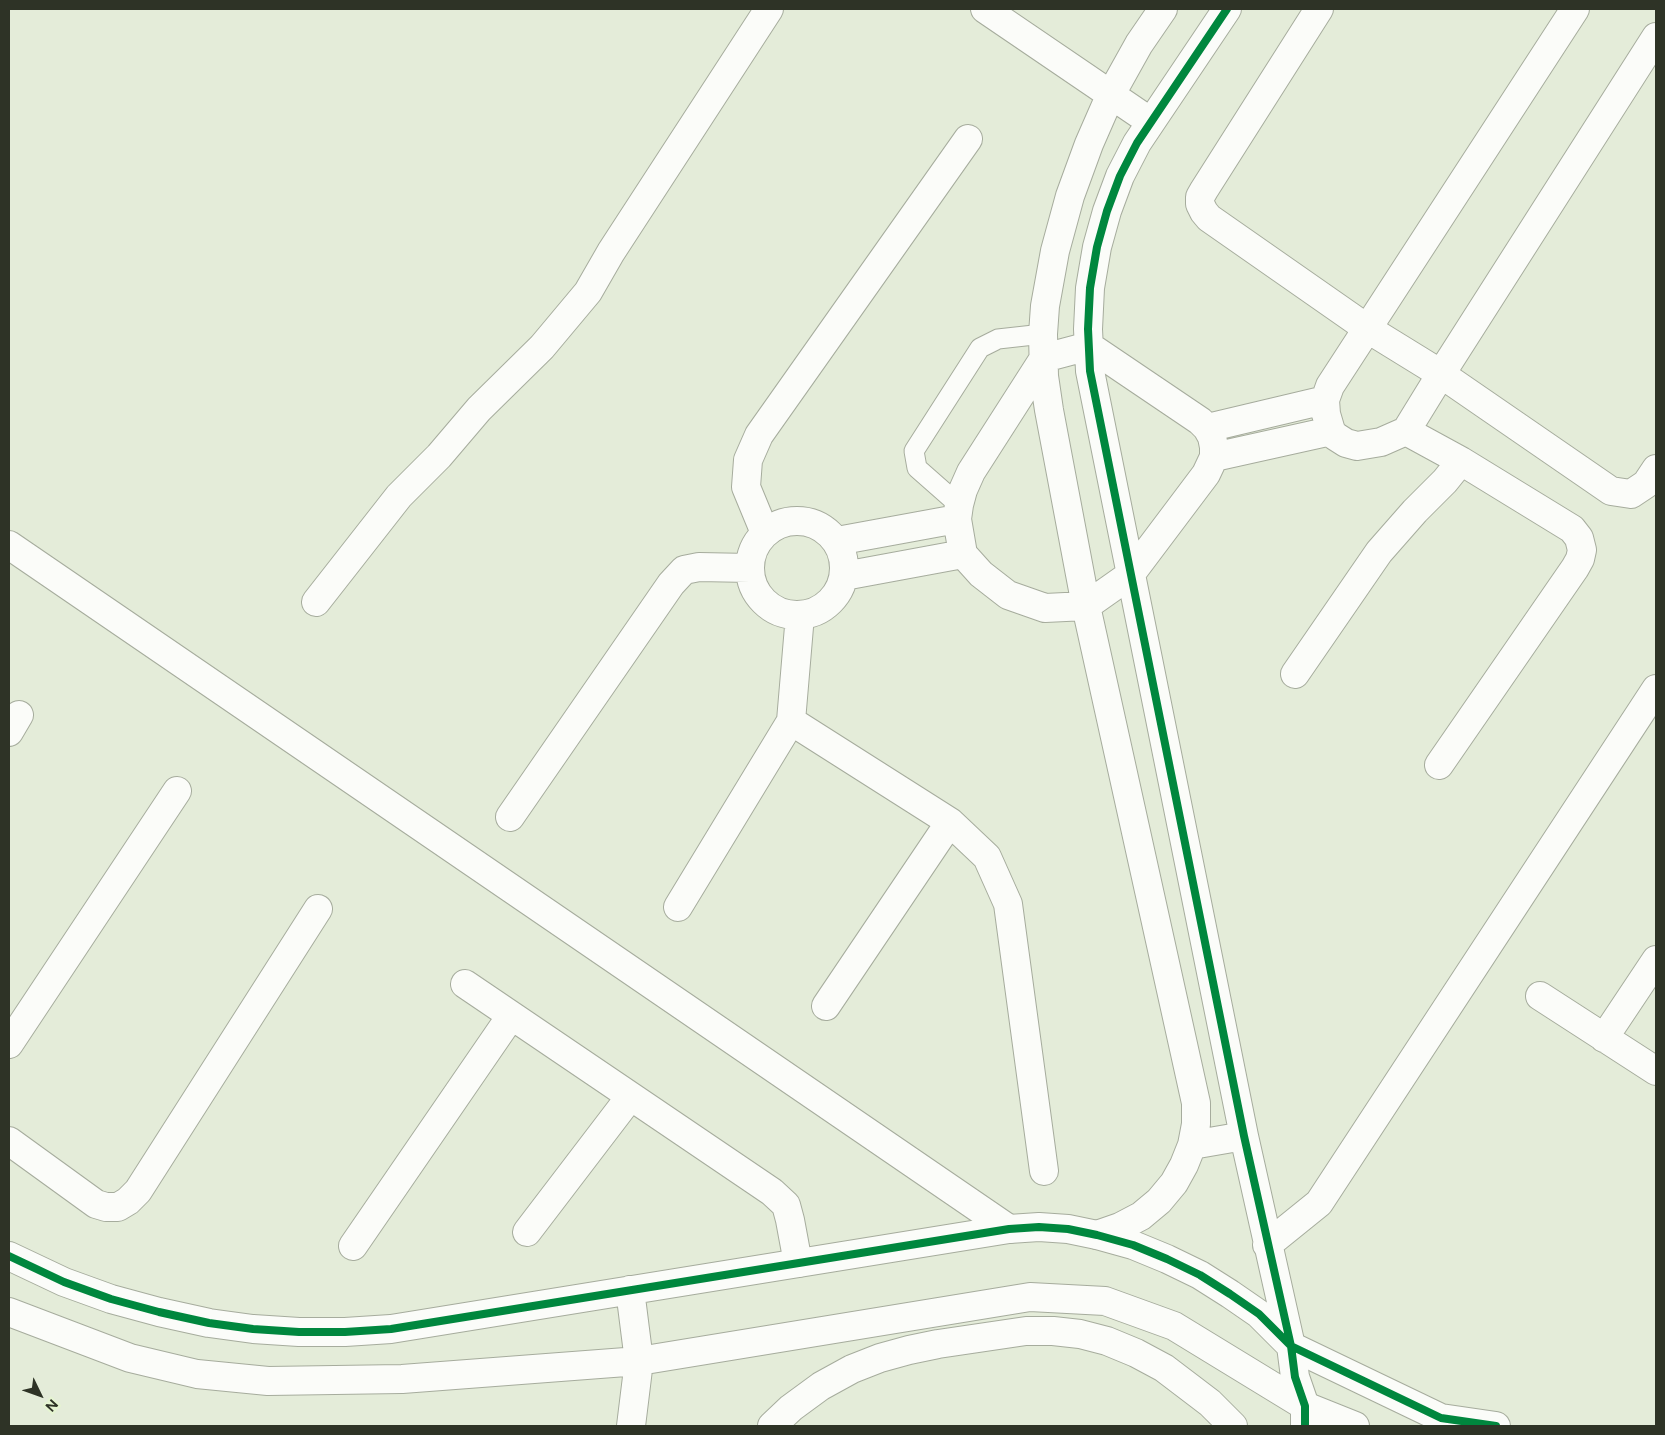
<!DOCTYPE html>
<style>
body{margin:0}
#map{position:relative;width:1665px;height:1435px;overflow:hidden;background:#e4ecd9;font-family:Figtree,sans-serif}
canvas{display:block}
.frame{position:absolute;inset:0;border:10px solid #2e3326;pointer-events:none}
.north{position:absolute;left:15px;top:1370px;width:50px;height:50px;-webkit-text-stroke:4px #e5f4d1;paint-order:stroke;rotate:132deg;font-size:14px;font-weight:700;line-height:20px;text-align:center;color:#2e3326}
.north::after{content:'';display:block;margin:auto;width:18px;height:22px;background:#2e3326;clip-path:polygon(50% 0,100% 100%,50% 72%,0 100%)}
</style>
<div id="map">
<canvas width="1665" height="1435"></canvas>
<div class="frame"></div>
<div class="north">N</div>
</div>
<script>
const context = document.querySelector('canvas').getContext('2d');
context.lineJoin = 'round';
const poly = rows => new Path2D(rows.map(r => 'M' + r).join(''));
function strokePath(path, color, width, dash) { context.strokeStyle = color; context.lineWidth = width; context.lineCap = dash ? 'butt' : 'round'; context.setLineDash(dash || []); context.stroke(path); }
const service = poly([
 [959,505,917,468,914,451,980,348,998,339,1043,334]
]);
const minor = poly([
 [985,9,1151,122],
 [1227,9,1137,143,1120,176,1107,211,1097,247,1090,288,1088,329,1090,371,1244,1136,1291,1346,1441,1418,1496,1426],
 [1319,9,1204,190,1200,197,1200,204,1204,212,1209,218,1368,329,1441,374,1611,491,1631,494,1646,484,1656,469],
 [1575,9,1330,386,1325,400,1326,414,1331,431,1335,436,1346,443,1357,446,1381,442,1406,431,1441,374,1656,37],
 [1089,346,1200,421,1207,428,1212,437,1214,447,1214,457,1206,474,1130,575,1086,606,1045,608,1008,595,981,574,963,554,957,519,959,505,963,490,971,472,1044,358,1089,346],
 [1207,428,1325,400],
 [1406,431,1461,461,1572,529,1579,538,1582,550,1580,559,1575,568,1439,765],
 [1214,457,1331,431],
 '750 568a47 47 0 1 1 94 0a47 47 0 1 1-94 0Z',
 [765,533,746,487,748,460,759,435,968,139],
 [837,541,957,519],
 [9,545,1009,1229],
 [844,576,963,554],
 [316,602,399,496,439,456,479,409,542,347,588,292,611,252,769,9],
 [1295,674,1379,552,1415,511,1445,481,1461,461],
 [791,721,950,822,987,857,1008,904,1044,1171],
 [9,732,19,715],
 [510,817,671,584,684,570,699,567,750,568],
 [678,907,791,721,800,615],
 [465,984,772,1192,786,1205,790,1220,798,1263],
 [1540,996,1656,1071],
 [826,1006,950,822],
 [1604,1038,1656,960],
 [9,1044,177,791],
 [9,1141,96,1204,106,1207,118,1207,128,1201,138,1191,318,909],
 [1192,1145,1244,1136],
 [527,1232,630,1097],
 [1097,1235,1120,1227,1141,1216,1159,1201,1174,1183,1184,1165,1192,1145,1196,1124,1196,1103,1086,606,1049,410,1044,376,1043,334,1045,306,1055,251,1070,196,1089,144,1110,96,1139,44,1163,9],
 [1267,1245,1319,1203,1656,689],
 [353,1246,511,1016],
 [1305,1406,1355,1426]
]);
const tertiary = poly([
 [9,1256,64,1282,111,1299,159,1312,209,1323,253,1329,299,1332,345,1332,391,1329,1009,1229,1039,1227,1068,1229,1097,1235,1133,1245,1167,1259,1200,1275,1230,1294,1259,1314,1291,1346,1295,1377,1305,1406,1305,1426],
 [630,1290,639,1361,631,1426],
 [9,1312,130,1358,197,1374,268,1381,402,1379,639,1361,1030,1297,1105,1301,1174,1326,1305,1406],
 [772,1426,791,1408,821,1386,852,1369,880,1358,909,1350,938,1344,1026,1331,1053,1331,1080,1334,1107,1341,1136,1353,1164,1368,1189,1387,1210,1403,1233,1426]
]);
const cycleway = poly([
 [1227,9,1137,143,1120,176,1107,211,1097,247,1090,288,1088,329,1090,371,1244,1136,1291,1346,1295,1377,1305,1406,1305,1426],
 [9,1256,64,1282,111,1299,159,1312,209,1323,253,1329,299,1332,345,1332,391,1329,1009,1229,1039,1227,1068,1229,1097,1235,1133,1245,1167,1259,1200,1275,1230,1294,1259,1314,1291,1346,1441,1418,1496,1426]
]);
strokePath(service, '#a6ac9d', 21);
strokePath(minor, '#a6ac9d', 30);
strokePath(tertiary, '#a6ac9d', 30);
strokePath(service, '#fbfcf9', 19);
strokePath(minor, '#fbfcf9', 28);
strokePath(tertiary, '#fbfcf9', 28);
strokePath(cycleway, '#00873e', 8);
</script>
